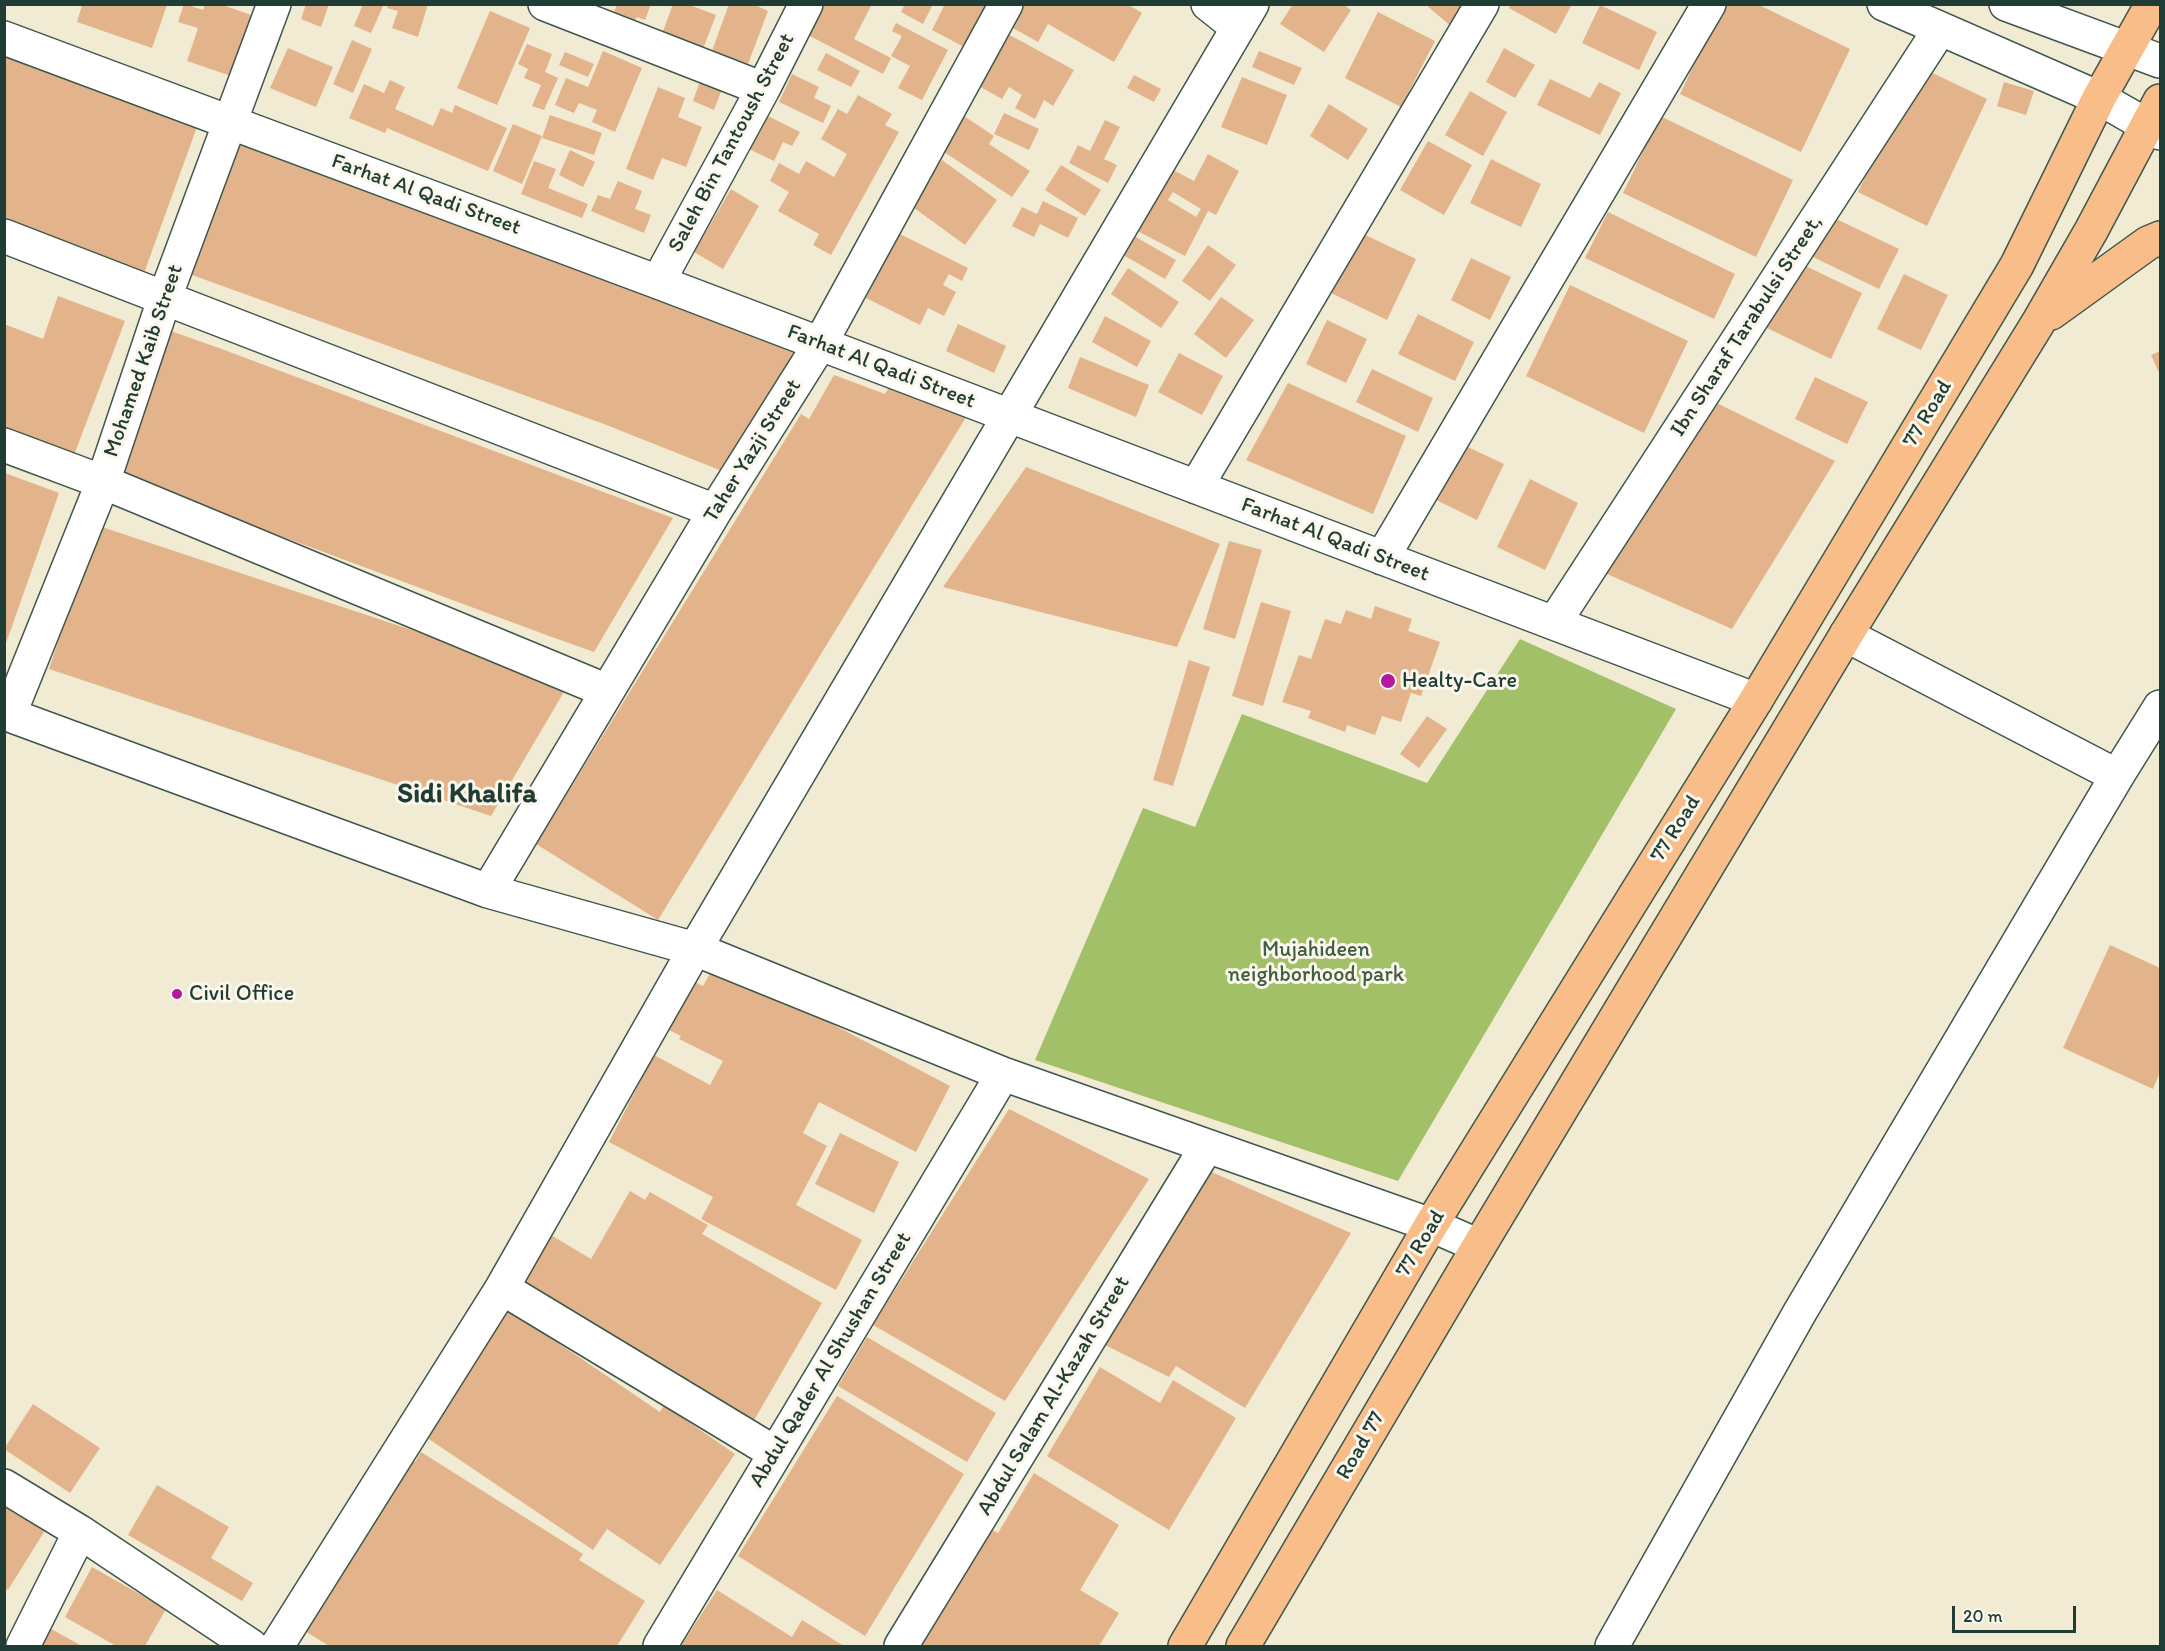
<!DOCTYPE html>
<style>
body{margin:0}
#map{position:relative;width:2165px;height:1651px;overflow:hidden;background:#f0ebd2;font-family:Itim,sans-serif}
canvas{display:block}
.frame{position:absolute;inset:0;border:6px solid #1f3d34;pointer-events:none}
.scale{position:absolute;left:1952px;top:1606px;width:124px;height:27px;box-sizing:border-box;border:3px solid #1f3d34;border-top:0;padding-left:8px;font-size:18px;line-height:21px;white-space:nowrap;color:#1f3d34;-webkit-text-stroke:4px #fbf7ec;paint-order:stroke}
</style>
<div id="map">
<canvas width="2165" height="1651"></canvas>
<div class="frame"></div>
<div class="scale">20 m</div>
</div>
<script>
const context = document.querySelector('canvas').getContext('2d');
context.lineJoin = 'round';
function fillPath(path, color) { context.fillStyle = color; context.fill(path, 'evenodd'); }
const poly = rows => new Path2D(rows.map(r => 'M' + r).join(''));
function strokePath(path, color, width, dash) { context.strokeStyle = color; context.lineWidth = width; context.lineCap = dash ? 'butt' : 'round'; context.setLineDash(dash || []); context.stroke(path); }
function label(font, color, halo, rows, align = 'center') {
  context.font = font + ' Itim,sans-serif'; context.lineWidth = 6; context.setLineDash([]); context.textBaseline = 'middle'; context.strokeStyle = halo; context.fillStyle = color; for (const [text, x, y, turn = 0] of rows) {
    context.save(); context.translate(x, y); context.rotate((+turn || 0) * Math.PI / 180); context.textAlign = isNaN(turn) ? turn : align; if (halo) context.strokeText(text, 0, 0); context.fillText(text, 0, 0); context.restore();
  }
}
const green = poly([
 [1520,639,1676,709,1398,1181,1035,1060,1143,808,1195,827,1242,714,1427,783]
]);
const building = poly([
 [184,4,203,10,205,4,220,4,251,15,231,76,187,61,198,28,178,22],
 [306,4,329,4,321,27,301,19],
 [363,4,384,4,371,33,354,26],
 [388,4,428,4,418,37,392,28,398,11,387,8],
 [617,4,651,4,645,20,637,17,634,22,613,15],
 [673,4,687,4,716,15,703,49,662,34],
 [729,4,753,4,768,11,748,64,712,51],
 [821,4,872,4,854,39,891,58,883,74,806,34],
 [905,4,933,4,923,24,901,12],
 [945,4,988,6,966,48,932,30],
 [1023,4,1127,4,1142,13,1114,62,1048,24,1038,42,1011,27],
 [1293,4,1343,4,1351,10,1324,52,1280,24],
 [1425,4,1464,4,1453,28],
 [1511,4,1572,4,1556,34,1509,8],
 [1723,4,1757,4,1850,49,1801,152,1680,94],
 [82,5,167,5,152,48,77,22],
 [1600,5,1657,32,1639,70,1582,43],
 [490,11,530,28,497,105,457,88],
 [1378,12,1435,41,1401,107,1345,78],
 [896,23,948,50,922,100,898,88,910,66,891,56,902,36,892,31],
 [4,32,205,105,144,273,4,222],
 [1008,34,1074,70,1053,106,1044,100,1035,119,1015,108,1022,95,1009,87,1002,99,979,86],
 [352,40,372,49,353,93,333,84],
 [527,44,552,54,545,72,558,78,544,110,532,106,541,85,524,78,528,69,518,64],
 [288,48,333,67,316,107,270,88],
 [1504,48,1535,65,1515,98,1486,82],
 [603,51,642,68,615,132,592,122,597,110,579,103,574,113,555,105,566,78,588,87],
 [1259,51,1302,68,1294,85,1252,67],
 [565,52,594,64,588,77,559,65],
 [826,53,860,71,851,87,817,70],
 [1918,66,1987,99,1927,226,1858,192],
 [792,74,819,87,814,98,831,106,823,123,779,102],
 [1134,75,1161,89,1154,102,1127,88],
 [1242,77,1287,95,1267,145,1221,127],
 [1550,79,1590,98,1599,82,1621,93,1600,135,1537,105],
 [390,80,405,87,395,109,433,126,441,108,452,113,455,105,507,128,488,171,387,128,385,133,349,118,364,84,384,93],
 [700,81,722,89,714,110,693,101],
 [2004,82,2034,91,2026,115,1997,106],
 [658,87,685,98,678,117,702,127,686,167,662,158,653,180,626,169],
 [1470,91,1507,112,1483,156,1445,135],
 [858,95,892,114,885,125,899,132,831,255,813,245,819,234,778,211,789,192,770,181,779,163,799,174,806,161,834,177,847,154,821,139,838,109,847,114],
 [1329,104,1368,129,1348,160,1310,136],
 [1004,113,1039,129,1029,150,994,134],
 [961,114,994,136,989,144,1030,171,1012,197,938,148],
 [550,115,602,133,594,155,542,138],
 [766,115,800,132,792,146,783,142,774,161,749,149],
 [1660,116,1793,180,1756,257,1623,193],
 [1105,120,1120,127,1104,159,1117,165,1108,183,1069,163,1078,145,1090,151],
 [513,124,542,136,522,184,493,171],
 [235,126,801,343,722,471,604,424,181,271],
 [1428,141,1472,165,1444,215,1400,190],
 [570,150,595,162,583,187,559,175],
 [1208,154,1239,171,1216,215,1208,211,1185,256,1130,227,1162,164,1194,181],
 [1173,192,1201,209,1196,217,1168,200],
 [1491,159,1541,184,1521,227,1470,203],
 [942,160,997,200,965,245,910,205],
 [534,161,556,169,548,188,588,204,582,218,521,194],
 [1061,165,1101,190,1085,216,1045,190],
 [618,181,642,191,635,209,651,215,644,233,591,211,598,195,610,199],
 [731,189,759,206,723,269,694,252],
 [1043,201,1078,218,1068,238,1040,224,1034,237,1012,226,1022,207,1037,214],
 [1608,212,1735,274,1714,319,1585,258],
 [1832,217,1899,249,1879,289,1813,257],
 [1359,232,1416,259,1387,320,1329,292],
 [898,233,968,268,962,281,949,274,943,285,956,292,944,316,928,308,920,325,866,298],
 [1134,236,1176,260,1165,279,1123,255],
 [1208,245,1236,265,1210,301,1182,281],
 [1471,258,1511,277,1490,320,1451,300],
 [1795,261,1862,293,1831,359,1763,326],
 [1128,268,1179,302,1161,328,1111,294],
 [1904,274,1948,295,1921,350,1877,329],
 [1570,285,1688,341,1644,433,1526,376],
 [58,296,125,321,74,455,4,428,4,324,43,339],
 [1221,297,1254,320,1226,358,1194,334],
 [1418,314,1474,342,1455,381,1398,354],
 [1105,316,1151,341,1137,367,1092,342],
 [1327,320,1367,339,1346,383,1306,364],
 [958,324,1006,346,994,373,946,351],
 [168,330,219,348,673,518,594,652,549,636,114,474],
 [2160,351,2160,375,2151,355],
 [1179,353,1223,376,1202,415,1158,392],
 [1080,357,1149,385,1136,417,1068,388],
 [1372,369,1433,398,1418,432,1356,402],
 [899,371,968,414,658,920,536,844,801,414,809,419,834,375,885,394],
 [1815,377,1868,402,1847,444,1795,419],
 [1288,383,1406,436,1373,514,1246,460],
 [1688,389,1835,461,1732,629,1598,570],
 [1455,441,1504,464,1477,520,1428,496],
 [1026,467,1220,544,1177,647,943,587],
 [5,473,59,493,5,646],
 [1530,479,1578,503,1545,570,1497,547],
 [96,525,478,652,568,685,491,816,49,669],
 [1229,541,1262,550,1235,639,1203,629],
 [1261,602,1291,611,1263,706,1232,696],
 [1375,606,1412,619,1408,631,1440,642,1421,696,1411,693,1401,722,1382,716,1375,735,1347,725,1345,732,1308,718,1311,711,1282,702,1299,655,1311,659,1325,619,1341,624,1346,610,1371,619],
 [1189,660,1210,667,1173,786,1153,780],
 [1427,716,1447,729,1419,768,1400,754],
 [2110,945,2160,968,2160,1072,2153,1089,2063,1048],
 [716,963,950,1086,916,1152,819,1102,803,1133,827,1146,796,1205,862,1240,836,1290,701,1219,713,1197,609,1142,654,1055,710,1085,723,1061,679,1039,681,1036,665,1028,691,980,703,986],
 [1009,1109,1149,1179,1005,1401,873,1325],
 [840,1133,899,1162,874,1213,815,1184],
 [1207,1170,1351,1233,1245,1408,1176,1366,1169,1377,1101,1343],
 [630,1191,645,1200,650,1192,708,1225,702,1234,822,1303,753,1422,515,1284,546,1232,591,1259],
 [508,1309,660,1412,664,1405,735,1454,660,1565,607,1529,593,1550,423,1435],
 [867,1337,996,1413,967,1462,838,1386],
 [1100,1367,1160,1403,1173,1380,1236,1418,1169,1530,1047,1456],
 [837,1396,964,1474,865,1636,738,1556],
 [33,1404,100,1448,70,1493,4,1449],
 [421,1452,583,1554,579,1560,645,1601,617,1646,329,1646,297,1626,403,1455,415,1462],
 [1034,1473,1119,1525,1080,1590,1119,1613,1099,1646,917,1646,989,1528,998,1533],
 [157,1485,229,1527,211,1558,253,1583,242,1601,128,1535],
 [4,1496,49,1524,8,1590,4,1588],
 [92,1567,166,1609,145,1646,116,1646,65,1617],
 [717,1590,792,1637,802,1620,844,1646,681,1646],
 [44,1625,82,1646,32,1646]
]);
const minor = poly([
 [545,4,763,89],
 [1208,4,1237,27],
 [1884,4,2099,98,2160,133],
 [2006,4,2160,61],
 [4,38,658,282,1756,700],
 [4,236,715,511],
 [658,282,763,89,806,4],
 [4,445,103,482,607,691],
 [1196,487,1482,4],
 [1382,558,1709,4],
 [1554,623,1940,29],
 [4,713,488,891,695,949,1003,1074,1431,1225,1479,1246],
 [9,715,103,482,165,297,274,4],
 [2117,776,2160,707],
 [488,891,715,511,820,344,1006,4],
 [502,1288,775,1453],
 [4,1486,80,1532,251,1646],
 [23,1646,80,1532],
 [277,1646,502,1288,695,949,1252,4],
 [660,1646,1003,1074],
 [901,1646,1207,1146],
 [1612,1646,1800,1312,2117,776,1846,635]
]);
const major = poly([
 [2051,313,2148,243,2160,238],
 [1185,1646,1431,1225,1756,700,2017,265,2099,98,2152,4],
 [1243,1646,1479,1246,1846,635,2038,323,2091,231,2160,101]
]);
const markers = [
 [1388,681,8,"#b5179e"],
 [177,994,6,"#b5179e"]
];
const streetNames = [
 ["Saleh Bin Tantoush Street",732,143,-62],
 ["Farhat Al Qadi Street",426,195,20],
 ["Ibn Sharaf Tarabulsi Street,",1747,326,-57],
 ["Mohamed Kaib Street",144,361,-71],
 ["Farhat Al Qadi Street",881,367,21],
 ["77 Road",1928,414,-59],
 ["Taher Yazji Street",753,451,-58],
 ["Farhat Al Qadi Street",1335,540,21],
 ["77 Road",1676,829,-58],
 ["77 Road",1421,1244,-59],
 ["Abdul Qader Al Shushan Street",831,1360,-59],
 ["Abdul Salam Al-Kazah Street",1054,1396,-59],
 ["Road 77",1361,1446,-60]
];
const poiNames = [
 ["Healty-Care",1402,681],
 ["Civil Office",189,994]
];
const parkNames = [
 ["Mujahideen",1316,950],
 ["neighborhood park",1316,975]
];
const districtNames = [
 ["Sidi Khalifa",467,795]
];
fillPath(green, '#a2c068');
fillPath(building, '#e3b48b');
strokePath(minor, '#3e574c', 36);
strokePath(major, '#3e574c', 36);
strokePath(minor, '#fff', 33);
strokePath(major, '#f8bd88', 33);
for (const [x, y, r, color] of markers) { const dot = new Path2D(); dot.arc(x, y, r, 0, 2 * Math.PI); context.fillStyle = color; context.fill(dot); strokePath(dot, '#fbf7ec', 2); }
label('22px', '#1f3d34', '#fbf7ec', streetNames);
label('22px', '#1f3d34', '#fbf7ec', poiNames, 'left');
label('22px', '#405e41', '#fbf7ec', parkNames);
label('bold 28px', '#1f3d34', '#fbf7ec', districtNames);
</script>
